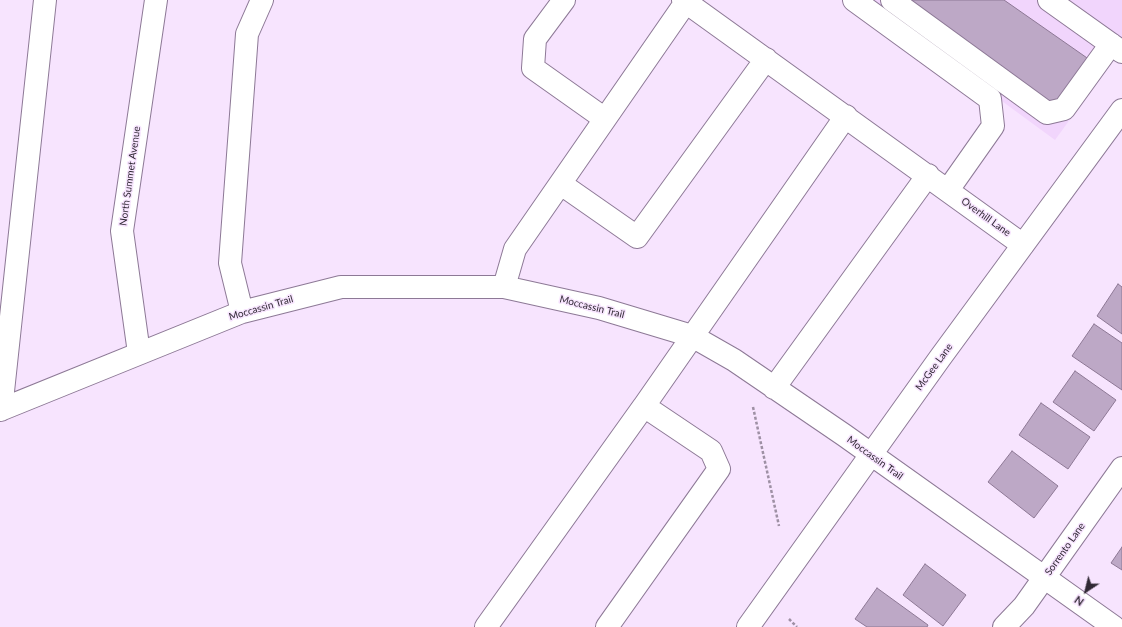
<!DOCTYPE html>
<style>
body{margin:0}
#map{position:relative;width:1122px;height:627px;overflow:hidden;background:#f7e4fe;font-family:Lato,sans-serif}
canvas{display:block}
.north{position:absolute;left:1066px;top:571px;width:40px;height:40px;-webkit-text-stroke:3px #f7e4fe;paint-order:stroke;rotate:215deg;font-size:11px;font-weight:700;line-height:16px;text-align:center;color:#302834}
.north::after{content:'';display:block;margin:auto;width:14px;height:18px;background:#302834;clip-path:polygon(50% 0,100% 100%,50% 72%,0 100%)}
</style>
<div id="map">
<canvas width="1122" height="627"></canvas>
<div class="north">N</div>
</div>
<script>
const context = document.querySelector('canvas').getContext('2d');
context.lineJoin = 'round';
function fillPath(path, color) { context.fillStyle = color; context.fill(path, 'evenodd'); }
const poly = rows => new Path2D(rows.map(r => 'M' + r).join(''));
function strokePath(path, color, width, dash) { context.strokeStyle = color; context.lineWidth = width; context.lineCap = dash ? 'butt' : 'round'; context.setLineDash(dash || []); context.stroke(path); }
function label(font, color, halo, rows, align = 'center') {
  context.font = font + ' Lato,sans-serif'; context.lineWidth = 3; context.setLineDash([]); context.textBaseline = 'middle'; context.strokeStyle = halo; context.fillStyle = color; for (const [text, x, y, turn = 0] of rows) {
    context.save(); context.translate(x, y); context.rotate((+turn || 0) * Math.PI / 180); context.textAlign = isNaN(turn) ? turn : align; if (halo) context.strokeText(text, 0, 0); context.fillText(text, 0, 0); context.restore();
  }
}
const built = poly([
 [864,0,1122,0,1122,48,1055,140]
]);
const building = poly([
 [904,0,1004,0,1090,60,1056,108,904,0],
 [1118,284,1122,287,1122,334,1097,316,1118,284],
 [1094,324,1122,343,1122,390,1072,356,1094,324],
 [1075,371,1116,400,1094,431,1053,402,1075,371],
 [1041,403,1090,437,1068,469,1019,435,1041,403],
 [1012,451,1058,486,1034,518,988,482,1012,451],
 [1122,547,1122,570,1111,563,1122,547],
 [925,564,966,595,943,626,903,595,925,564],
 [877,588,928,625,927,627,867,627,855,619,877,588]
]);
const path = poly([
 [753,407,779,526],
 [789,619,797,627]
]);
const minor = poly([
 [564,0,535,39,533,68,605,119],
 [683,0,1023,245],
 [854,0,990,99,993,126,948,190],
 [892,0,1047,113,1064,109,1111,44],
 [1049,0,1122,52],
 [561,184,637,237,766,59],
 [504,287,515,249,686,2],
 [242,312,230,263,247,34,262,0],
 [139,353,122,231,156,0],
 [774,388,928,175],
 [644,406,846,116],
 [0,410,242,312,341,287,504,287,599,308,692,336,734,360,844,435,1114,627],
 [1,410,45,0],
 [486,627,644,406,711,451,719,469,607,627],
 [748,627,940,358,1122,110],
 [1004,627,1024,606,1122,468]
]);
const streetNames = [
 ["North Summet Avenue",130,176,-82],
 ["Overhill Lane",986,217,36],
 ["Moccassin Trail",592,307,14],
 ["Moccassin Trail",261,308,-16],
 ["McGee Lane",934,367,-54],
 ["Moccassin Trail",875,458,36],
 ["Sorrento Lane",1065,549,-55]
];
fillPath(built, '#f1d5fc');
fillPath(building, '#bda8c6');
strokePath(building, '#8d7895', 1);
strokePath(minor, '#8d7996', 24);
strokePath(path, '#9e90a4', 2.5, [3, 2]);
strokePath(minor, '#fff', 22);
label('10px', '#302834', '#f7e4fe', streetNames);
</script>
